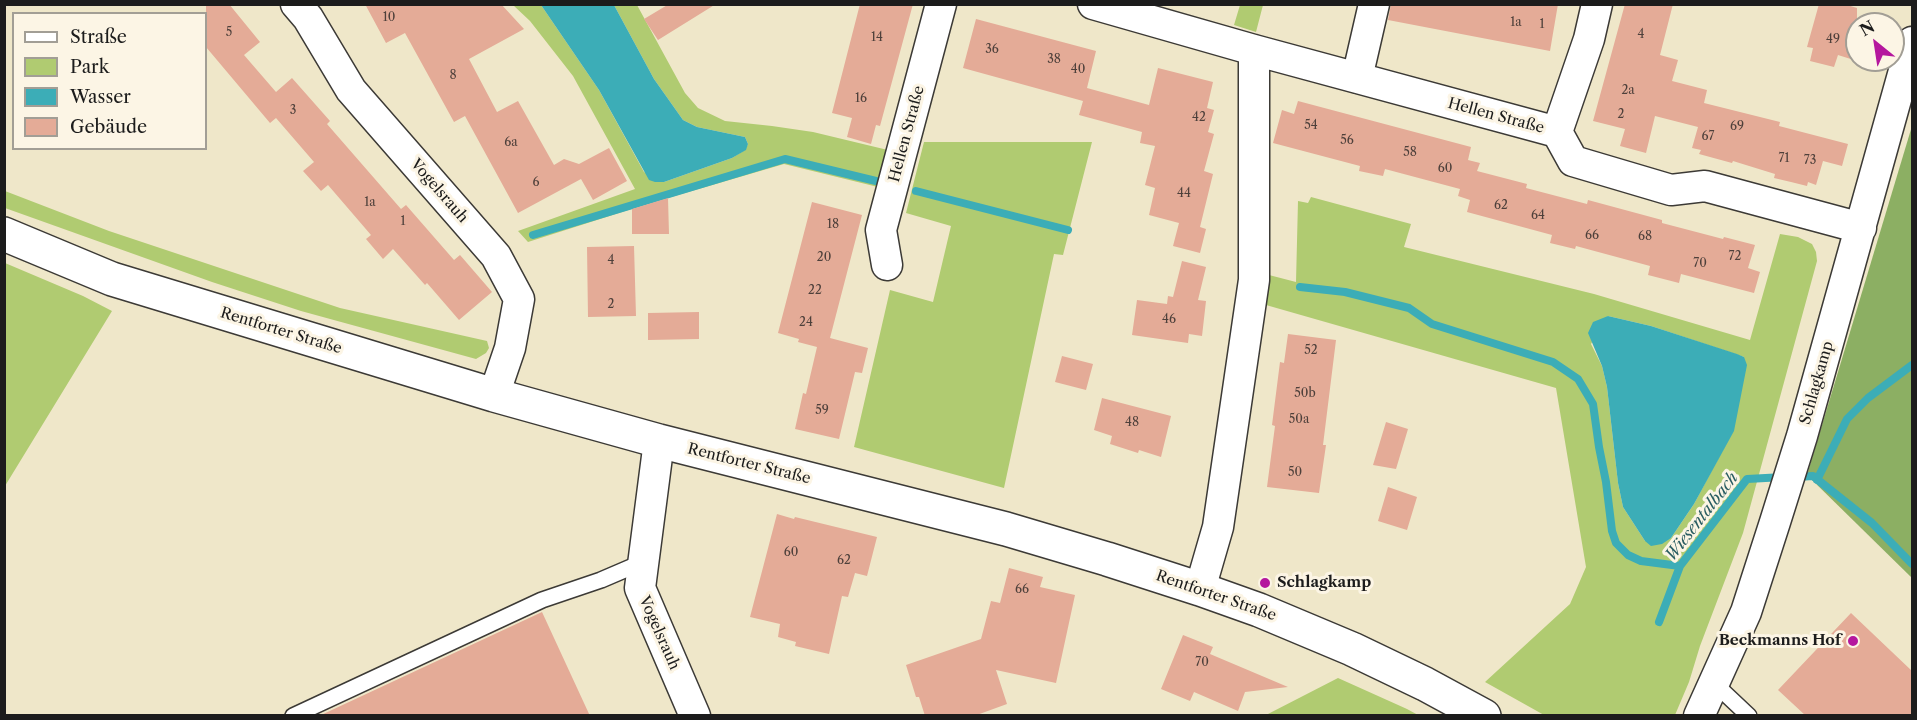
<!DOCTYPE html>
<meta charset="utf-8">
<style>
body{margin:0}
#map{position:relative;width:1917px;height:720px;overflow:hidden;background:#efe7c9;font-family:"Libre Caslon Text",serif}
canvas{display:block}
.frame{position:absolute;inset:0;border:6px solid #1c1c1c;pointer-events:none}
.legend{position:absolute;left:12px;top:12px;width:195px;height:138px;box-sizing:border-box;background:#fcf5e5;border:2px solid #a29e95;margin:0;padding:8px 10px;list-style:none;font-size:18px;color:#1c1c1c}
.legend li{display:flex;align-items:center;gap:12px;height:30px}
.legend b{width:30px;border:2px solid #a29e95}
.north{position:absolute;left:1845px;top:12px;width:60px;height:60px;box-sizing:border-box;background:#fcf5e5;border:2px solid #a29e95;border-radius:50%;rotate:330deg;font-size:16px;font-weight:700;line-height:24px;text-align:center;color:#1c1c1c}
.north::after{content:'';display:block;margin:auto;width:21px;height:27px;background:#b5179e;clip-path:polygon(50% 0,100% 100%,50% 72%,0 100%)}
</style>
<div id="map">
<canvas width="1917" height="720"></canvas>
<div class="frame"></div>
<ul class="legend">
<li><b style="height:8px;background:#fff"></b>Straße</li>
<li><b style="height:16px;background:#b0cb71"></b>Park</li>
<li><b style="height:16px;background:#3cadb7"></b>Wasser</li>
<li><b style="height:16px;background:#e4ab97"></b>Gebäude</li>
</ul>
<div class="north">N</div>
</div>
<script>
const context = document.querySelector('canvas').getContext('2d');
context.lineJoin = 'round';
function fillPath(path, color) { context.fillStyle = color; context.fill(path, 'evenodd'); }
const poly = rows => new Path2D(rows.map(r => 'M' + r).join(''));
function strokePath(path, color, width, dash) { context.strokeStyle = color; context.lineWidth = width; context.lineCap = dash ? 'butt' : 'round'; context.setLineDash(dash || []); context.stroke(path); }
function label(font, color, halo, rows, align = 'center') {
  context.font = font + ' "Libre Caslon Text",serif'; context.lineWidth = 6; context.setLineDash([]); context.textBaseline = 'middle'; context.strokeStyle = halo; context.fillStyle = color; for (const [text, x, y, turn = 0] of rows) {
    context.save(); context.translate(x, y); context.rotate((+turn || 0) * Math.PI / 180); context.textAlign = isNaN(turn) ? turn : align; if (halo) context.strokeText(text, 0, 0); context.fillText(text, 0, 0); context.restore();
  }
}
const green = poly([
 [513,5,541,5,599,90,644,172,664,182,732,158,745,150,748,144,745,137,697,127,683,120,654,79,614,5,637,5,685,93,698,108,725,121,772,126,813,132,892,151,882,188,784,164,644,205,528,242,518,231,635,189,573,76,530,21],
 [1240,5,1263,5,1256,32,1234,25],
 [924,142,1092,142,1063,255,1054,254,1004,488,854,447,890,290,933,302,951,226,906,213],
 [5,191,109,231,340,308,487,341,489,348,486,353,476,359,301,311,212,282,5,208],
 [1311,197,1411,224,1404,247,1594,294,1750,340,1780,234,1798,237,1812,244,1816,252,1817,261,1743,533,1700,646,1689,682,1675,715,1544,715,1485,682,1570,604,1586,567,1556,388,1266,305,1269,275,1296,282,1298,201,1308,203],
 [1608,316,1651,326,1744,357,1733,431,1694,504,1671,538,1645,541,1623,507,1618,483,1607,387,1602,366,1591,344],
 [5,263,83,296,112,311,5,486],
 [1338,678,1407,709,1418,715,1266,715]
]);
const forest = poly([
 [1912,126,1912,578,1807,475]
]);
const water = poly([
 [541,5,614,5,654,79,683,120,697,127,745,137,748,144,746,150,732,158,664,182,655,182,649,180,599,90],
 [1608,316,1651,326,1737,354,1744,357,1747,365,1734,431,1694,504,1671,538,1662,544,1651,546,1645,541,1623,507,1618,483,1607,387,1602,366,1588,333,1593,322]
]);
const stream = poly([
 [916,191,1068,230],
 [533,235,785,159,876,181],
 [1300,287,1345,292,1409,308,1432,324,1553,362,1578,379,1593,404,1599,447,1606,482,1612,531,1616,543,1628,555,1641,561,1680,566],
 [1797,477,1813,476,1872,523,1912,564],
 [1817,480,1847,419,1868,398,1912,365],
 [1659,622,1680,566,1747,479,1784,477]
]);
const building = poly([
 [206,4,229,4,260,42,244,55,276,92,292,78,330,121,327,124,401,209,406,205,454,260,460,255,492,292,459,320,427,283,425,285,393,249,383,259,366,239,371,235,328,185,321,191,303,171,314,162,276,118,270,123,206,47],
 [365,4,501,4,524,29,469,59,497,112,518,101,554,165,564,159,579,164,609,148,627,181,593,200,581,179,518,213,465,116,454,122,405,33,386,43],
 [669,4,716,4,658,40,644,19],
 [860,4,913,4,880,126,876,125,871,144,847,137,852,118,832,113],
 [1391,4,1558,4,1550,51,1388,20],
 [1625,4,1673,4,1660,55,1678,60,1672,81,1707,90,1704,103,1780,122,1779,126,1848,144,1842,166,1823,161,1816,185,1808,182,1807,186,1791,182,1774,178,1775,174,1733,161,1732,163,1699,154,1701,150,1692,148,1698,127,1655,116,1646,153,1620,146,1625,129,1593,121],
 [1819,4,1844,4,1857,8,1857,61,1838,55,1834,67,1810,61,1813,48,1807,47],
 [976,19,1096,51,1087,88,1149,105,1158,68,1213,82,1207,108,1214,110,1208,132,1214,134,1204,171,1213,174,1200,227,1206,229,1200,253,1173,246,1179,223,1149,215,1155,188,1145,185,1155,146,1140,143,1142,132,1079,115,1083,101,963,68],
 [1298,101,1471,147,1468,160,1480,163,1477,171,1527,184,1526,188,1587,204,1588,200,1662,220,1662,223,1723,239,1724,237,1755,245,1748,268,1760,272,1754,293,1681,274,1679,283,1648,275,1650,266,1576,246,1575,249,1550,243,1552,235,1467,212,1470,200,1458,196,1460,189,1385,169,1383,176,1359,171,1360,166,1273,143,1282,110,1294,114],
 [668,198,669,234,632,234,632,209],
 [812,202,862,215,830,338,868,348,862,373,855,372,839,439,795,429,803,393,806,394,817,347,798,342,799,339,778,333],
 [634,246,636,316,588,317,587,247],
 [1182,261,1206,267,1198,300,1206,301,1202,336,1189,334,1188,343,1132,335,1137,300,1167,304,1168,296,1173,297],
 [699,312,699,339,648,340,648,313],
 [1288,334,1336,340,1323,445,1326,445,1319,493,1267,487,1275,426,1272,425,1280,362,1284,363],
 [1062,356,1093,364,1086,390,1055,382],
 [1102,398,1171,416,1161,457,1139,450,1138,453,1110,444,1112,436,1094,430],
 [1386,422,1408,429,1396,469,1373,465],
 [1388,487,1417,497,1407,530,1378,521],
 [777,514,794,519,795,517,877,537,867,576,855,573,848,597,842,596,829,654,795,646,796,642,778,637,780,624,750,617],
 [1009,568,1043,577,1040,587,1075,595,1056,683,996,670,1007,704,974,716,925,716,919,697,916,697,906,665,981,639,991,601,1000,603],
 [542,612,590,716,319,716],
 [1851,613,1912,671,1912,716,1806,716,1778,690],
 [1183,635,1213,647,1210,654,1288,687,1245,692,1238,711,1194,692,1190,701,1161,689]
]);
const lane = poly([
 [1714,683,1749,716],
 [293,716,542,600,601,580,643,562]
]);
const street = poly([
 [296,4,308,18,351,90,496,256,519,299,510,348,494,395],
 [1093,4,1254,50,1557,132,1573,161,1671,190,1705,186,1861,228],
 [1357,78,1374,4],
 [1557,132,1589,39,1597,4],
 [887,265,881,230,941,4],
 [659,441,640,588,695,716],
 [1200,589,1218,527,1254,280,1254,50],
 [1699,716,1746,612,1775,522,1802,436,1912,42]
]);
const secondary = poly([
 [4,234,112,279,494,395,659,441,1006,529,1107,559,1200,589,1259,610,1352,649,1425,684,1484,716]
]);
const markers = [
 [1265,583,6,"#b5179e"],
 [1853,641,6,"#b5179e"]
];
const numberNames = [
 ["10",389,18],
 ["1a",1516,23],
 ["1",1542,25],
 ["5",229,33],
 ["4",1641,35],
 ["14",877,38],
 ["49",1833,40],
 ["36",992,50],
 ["38",1054,60],
 ["40",1078,70],
 ["8",453,76],
 ["2a",1628,91],
 ["16",861,99],
 ["3",293,111],
 ["2",1621,115],
 ["42",1199,118],
 ["54",1311,126],
 ["69",1737,127],
 ["67",1708,137],
 ["56",1347,141],
 ["6a",511,143],
 ["58",1410,153],
 ["71",1784,159],
 ["73",1810,161],
 ["60",1445,169],
 ["6",536,183],
 ["44",1184,194],
 ["1a",370,203],
 ["62",1501,206],
 ["64",1538,216],
 ["1",403,222],
 ["18",833,225],
 ["66",1592,236],
 ["68",1645,237],
 ["72",1735,257],
 ["20",824,258],
 ["4",611,261],
 ["70",1700,264],
 ["22",815,291],
 ["2",611,305],
 ["46",1169,320],
 ["24",806,323],
 ["52",1311,351],
 ["50b",1305,394],
 ["59",822,411],
 ["50a",1299,420],
 ["48",1132,423],
 ["50",1295,473],
 ["60",791,553],
 ["62",844,561],
 ["66",1022,590],
 ["70",1202,663]
];
const streetNames = [
 ["Hellen Straße",1496,116,15],
 ["Hellen Straße",907,134,-75],
 ["Vogelsrauh",439,191,49],
 ["Rentforter Straße",281,331,17],
 ["Schlagkamp",1817,383,-74],
 ["Rentforter Straße",749,464,14],
 ["Rentforter Straße",1216,596,19],
 ["Vogelsrauh",659,633,66]
];
const poiNames = [
 ["Schlagkamp",1277,583],
 ["Beckmanns Hof",1841,641,"right"]
];
const waterNames = [
 ["Wiesentalbach",1702,517,-52]
];
fillPath(green, '#b0cb71');
fillPath(forest, '#8caf63');
fillPath(water, '#3cadb7');
strokePath(stream, '#3cadb7', 8);
fillPath(building, '#e4ab97');
strokePath(lane, '#3c3a36', 18);
strokePath(street, '#3c3a36', 33);
strokePath(secondary, '#3c3a36', 36);
strokePath(lane, '#fff', 15);
strokePath(street, '#fff', 30);
strokePath(secondary, '#fff', 33);
for (const [x, y, r, color] of markers) { const dot = new Path2D(); dot.arc(x, y, r, 0, 2 * Math.PI); context.fillStyle = color; context.fill(dot); strokePath(dot, '#fcf5e5', 2); }
label('12px', '#4e403b', null, numberNames);
label('15px', '#1c1c1c', '#fcf5e5', streetNames);
label('bold 15px', '#1c1c1c', '#fcf5e5', poiNames, 'left');
label('italic 16px', '#2a5d62', '#fcf5e5', waterNames);
</script>
